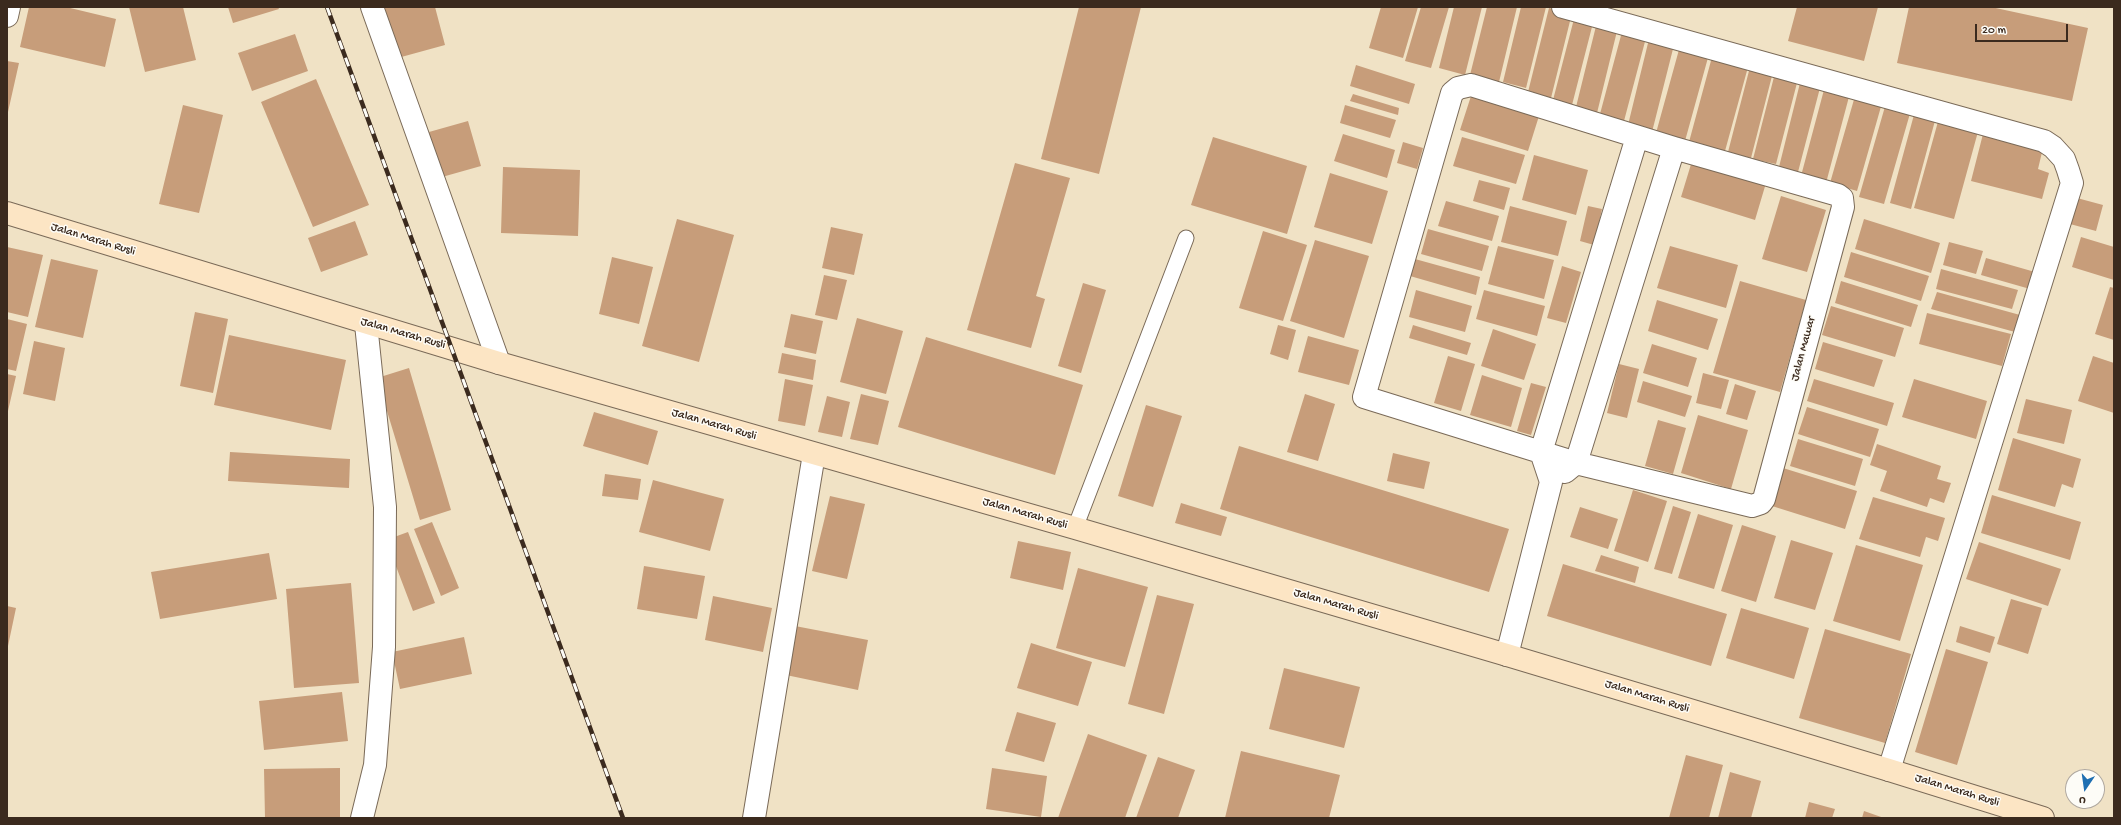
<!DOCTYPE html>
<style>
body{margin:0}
#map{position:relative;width:2121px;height:825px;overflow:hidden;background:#f0e2c5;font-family:"Gochi Hand",sans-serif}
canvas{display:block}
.frame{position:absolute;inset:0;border:8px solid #3b2a1e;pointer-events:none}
.north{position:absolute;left:2065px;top:769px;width:40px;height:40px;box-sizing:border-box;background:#fdfcf7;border:1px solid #afa8a0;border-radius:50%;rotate:193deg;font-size:11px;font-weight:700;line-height:16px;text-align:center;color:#3b2a1e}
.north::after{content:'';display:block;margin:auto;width:14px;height:18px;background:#1f6fb2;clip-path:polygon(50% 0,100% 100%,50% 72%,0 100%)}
.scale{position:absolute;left:1975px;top:24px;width:93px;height:18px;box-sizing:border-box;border:2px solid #3b2a1e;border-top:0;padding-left:5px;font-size:12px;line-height:14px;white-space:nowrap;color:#3b2a1e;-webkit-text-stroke:3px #fdfcf7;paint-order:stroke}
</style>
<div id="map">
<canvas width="2121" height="825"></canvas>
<div class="frame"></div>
<div class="north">U</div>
<div class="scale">20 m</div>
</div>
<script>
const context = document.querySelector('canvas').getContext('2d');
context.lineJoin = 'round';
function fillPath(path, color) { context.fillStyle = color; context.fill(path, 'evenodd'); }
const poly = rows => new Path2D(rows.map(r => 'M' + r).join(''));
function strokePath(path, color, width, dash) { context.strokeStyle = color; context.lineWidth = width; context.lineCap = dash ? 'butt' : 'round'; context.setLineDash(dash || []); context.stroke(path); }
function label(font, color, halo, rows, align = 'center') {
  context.font = font + ' "Gochi Hand",sans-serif'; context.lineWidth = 3; context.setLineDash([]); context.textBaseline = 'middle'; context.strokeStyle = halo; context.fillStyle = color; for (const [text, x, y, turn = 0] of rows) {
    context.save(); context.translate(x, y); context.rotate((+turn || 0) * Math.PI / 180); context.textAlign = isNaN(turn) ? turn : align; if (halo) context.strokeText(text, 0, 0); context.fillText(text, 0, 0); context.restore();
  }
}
const building = poly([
 [29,7,66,7,116,19,105,67,20,47],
 [129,7,183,7,196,60,145,72],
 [228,7,278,7,279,9,233,23],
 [380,7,435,7,445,45,394,59],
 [1079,7,1141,7,1099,174,1041,159],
 [1381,7,1418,7,1403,58,1369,48],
 [1421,7,1449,7,1431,68,1405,61],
 [1454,7,1482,7,1465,75,1439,68],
 [1487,7,1517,7,1499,82,1470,75],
 [1521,7,1546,7,1526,88,1503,82],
 [1797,7,1878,7,1864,61,1788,41],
 [1909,7,1991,7,2088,28,2072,101,1897,63],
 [1549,8,1572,13,1551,98,1528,92],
 [1575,15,1594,19,1572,105,1553,100],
 [1597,22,1618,27,1597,113,1576,107],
 [1623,28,1647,34,1624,121,1600,114],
 [295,34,308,71,252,91,238,53],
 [1649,39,1674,45,1652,132,1628,125],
 [1680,46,1709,54,1685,141,1656,133],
 [1712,57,1748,67,1725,151,1689,142],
 [7,61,19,63,8,112,7,112],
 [1356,65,1415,84,1409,104,1350,86],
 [1750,67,1773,72,1751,158,1728,152],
 [1775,73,1798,79,1776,164,1753,159],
 [316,79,369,205,313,227,261,102],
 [1801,79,1821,84,1798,172,1779,167],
 [1825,86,1850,93,1826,183,1801,176],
 [1353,94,1399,108,1398,115,1350,101],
 [1471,96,1539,116,1528,151,1460,130],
 [1855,96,1882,103,1857,191,1830,183],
 [1886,103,1911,110,1884,204,1859,197],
 [183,105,223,115,199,213,159,204],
 [1345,105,1396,120,1390,138,1340,123],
 [1915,111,1936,117,1911,209,1890,203],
 [1939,118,1979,128,1954,219,1914,208],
 [468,121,481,166,442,177,429,132],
 [1343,134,1395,150,1387,178,1334,161],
 [1983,134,2043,148,2038,169,2049,173,2042,199,1971,181],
 [1213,137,1307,166,1287,234,1191,205],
 [1462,137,1525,155,1516,184,1453,166],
 [1403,142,1423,148,1417,169,1397,163],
 [1534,155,1588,170,1576,215,1522,200],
 [1692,161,1766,183,1755,220,1681,197],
 [1015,163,1070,178,1036,296,1045,299,1031,348,967,330],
 [503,167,580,170,578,236,501,233],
 [1330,173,1388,191,1372,244,1314,227],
 [1479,180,1510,188,1504,210,1473,201],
 [1781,196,1826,210,1807,272,1762,259],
 [2077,198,2103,205,2096,231,2070,224],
 [1446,201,1499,216,1492,241,1438,226],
 [1510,206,1567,221,1558,256,1501,242],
 [1588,206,1602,209,1594,245,1580,241],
 [677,219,734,235,699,362,642,346],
 [1864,219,1940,243,1931,273,1855,249],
 [355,221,368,255,321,272,308,238],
 [831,227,863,234,854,275,822,268],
 [1428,229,1489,246,1482,271,1421,254],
 [1263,231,1307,245,1283,321,1239,308],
 [2081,237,2114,247,2114,280,2072,267],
 [1315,240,1369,256,1344,338,1290,321],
 [1949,242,1983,251,1976,274,1943,265],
 [1498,246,1554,260,1544,299,1488,284],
 [1670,246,1738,265,1726,308,1657,288],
 [7,247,43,255,28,317,7,312],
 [1851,252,1929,276,1921,301,1844,277],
 [612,257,653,267,639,324,599,314],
 [1986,258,2035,272,2030,289,1981,275],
 [51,259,98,270,83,338,35,327],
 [1415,259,1480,277,1476,295,1410,276],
 [1562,266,1581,272,1566,323,1547,318],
 [1941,269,2018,290,2012,309,1936,289],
 [824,275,847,280,837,320,815,315],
 [1740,281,1806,300,1780,392,1713,373],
 [1841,281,1918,305,1911,327,1835,303],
 [1083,283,1106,290,1081,373,1058,366],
 [2110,287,2114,288,2114,340,2095,334],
 [1416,290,1472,306,1465,332,1409,317],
 [1484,290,1545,306,1537,336,1476,319],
 [1937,292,2020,315,2015,332,1931,309],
 [1657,300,1718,319,1708,350,1648,331],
 [1831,306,1904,328,1895,357,1822,335],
 [195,312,228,319,213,393,180,386],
 [1927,313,2011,334,2002,366,1919,344],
 [791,314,823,321,816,354,784,347],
 [857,318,903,331,886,394,840,382],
 [7,319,27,324,16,371,7,369],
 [1278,325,1296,330,1288,360,1270,354],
 [1413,325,1471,343,1467,355,1409,338],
 [1493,329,1536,344,1524,380,1481,366],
 [229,335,346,360,331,430,214,405],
 [1308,336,1359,350,1349,385,1298,372],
 [926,337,1083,385,1055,475,898,427],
 [34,341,65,348,55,401,23,394],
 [1823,342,1883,360,1874,387,1815,369],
 [1652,344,1697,358,1688,387,1643,373],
 [782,353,816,360,813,380,778,373],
 [1448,356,1475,364,1461,411,1434,403],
 [2093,356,2114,363,2114,413,2078,401],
 [1619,364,1639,369,1627,418,1607,413],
 [409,368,451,510,420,520,377,378],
 [1703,373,1729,380,1721,409,1696,403],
 [7,374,16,376,8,411,7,411],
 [1482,375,1522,388,1511,427,1470,415],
 [785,379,813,385,805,426,778,421],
 [1814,379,1894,403,1887,426,1807,401],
 [1914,379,1987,401,1976,439,1902,417],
 [1643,381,1692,396,1685,417,1637,402],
 [1531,383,1546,387,1531,435,1517,431],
 [1735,384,1756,391,1747,420,1726,414],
 [861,394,889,401,878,445,850,439],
 [1305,394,1335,404,1318,461,1287,452],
 [827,396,850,402,842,437,818,432],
 [2026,399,2072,410,2064,444,2017,433],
 [1146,405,1182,416,1153,507,1118,496],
 [1807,407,1879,429,1870,457,1798,434],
 [594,412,658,431,648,465,583,446],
 [1698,415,1748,430,1731,489,1681,473],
 [1658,420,1686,428,1673,474,1645,466],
 [2013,438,2081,459,2073,488,2062,484,2055,507,1998,490],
 [1798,439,1863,459,1855,486,1790,466],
 [1877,444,1941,466,1937,479,1951,483,1944,503,1930,498,1927,507,1880,491,1887,471,1870,465],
 [1239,446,1509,529,1489,592,1220,509],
 [230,452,350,459,349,488,228,481],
 [1393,453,1430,462,1424,489,1387,481],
 [1783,468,1857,491,1845,529,1772,506],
 [605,474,641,479,638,500,602,496],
 [653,480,724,499,710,551,639,532],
 [1633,490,1667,501,1648,562,1614,551],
 [1992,495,2081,522,2070,560,1981,533],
 [830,496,865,504,847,579,812,571],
 [1873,497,1945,518,1938,541,1926,537,1920,557,1859,539],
 [1181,503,1227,517,1221,536,1175,523],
 [1673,506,1691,512,1672,574,1654,569],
 [1580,507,1618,519,1608,549,1570,537],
 [1698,514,1733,525,1714,589,1678,578],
 [432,522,459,588,441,596,414,529],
 [1742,525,1776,536,1756,602,1721,591],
 [408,532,435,603,413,611,386,540],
 [1791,540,1833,553,1815,610,1774,598],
 [1018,541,1071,552,1063,590,1010,578],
 [1979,542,2061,569,2048,606,1966,579],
 [1856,545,1923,565,1900,641,1833,621],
 [269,553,277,599,160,619,151,572],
 [1601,555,1639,567,1635,583,1595,571],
 [1563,564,1727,614,1711,666,1547,616],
 [644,566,705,576,697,619,637,609],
 [1078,568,1148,587,1125,667,1056,648],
 [351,583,359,683,294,688,286,589],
 [1157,595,1194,604,1164,714,1128,704],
 [713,596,772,608,763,652,705,640],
 [2011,599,2042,608,2028,654,1997,644],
 [7,606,16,608,8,646,7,645],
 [1741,608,1809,628,1794,679,1726,658],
 [795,626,868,640,858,690,786,675],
 [1960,626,1995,637,1990,653,1956,642],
 [1825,629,1911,654,1885,743,1799,718],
 [464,637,472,674,400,689,392,652],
 [1031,643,1092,662,1078,706,1017,688],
 [1946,649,1988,662,1957,765,1915,752],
 [1284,668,1360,687,1344,748,1269,729],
 [342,692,348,741,264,750,259,701],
 [1017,712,1056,723,1044,762,1005,751],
 [1088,734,1147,755,1125,818,1058,818],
 [1241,751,1340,775,1329,818,1225,818],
 [1686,755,1723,765,1709,818,1669,818],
 [1158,757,1195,770,1178,818,1136,818],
 [340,768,340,818,265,818,264,769],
 [992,768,1047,776,1041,817,986,809],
 [1730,772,1761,781,1751,818,1718,818],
 [1809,802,1835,809,1832,818,1805,818],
 [1864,811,1884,818,1862,818]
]);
const service = poly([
 [1075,528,1186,238]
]);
const minor = poly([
 [372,7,499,363],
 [1563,7,2044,141,2053,147,2064,159,2068,170,2072,183,1889,770],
 [7,16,9,7],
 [1471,85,1674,148,1838,195,1842,198,1843,207,1764,499,1761,503,1752,506,1576,463,1364,397,1452,93,1458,88,1471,85],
 [1565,472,1576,463,1674,148],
 [1507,655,1551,482,1541,452,1637,137],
 [362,818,375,765,384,647,385,507,366,324],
 [754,818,814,454]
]);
const secondary = poly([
 [7,213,499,363,1075,528,1507,655,1889,770,2043,818]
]);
const rail = poly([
 [327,7,623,818]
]);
const streetNames = [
 ["Jalan Marah Rusli",93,240,17],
 ["Jalan Marah Rusli",403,334,16],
 ["Jalan Mawar",1804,349,-75],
 ["Jalan Marah Rusli",714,425,16],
 ["Jalan Marah Rusli",1025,514,16],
 ["Jalan Marah Rusli",1336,605,16],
 ["Jalan Marah Rusli",1647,697,17],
 ["Jalan Marah Rusli",1957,791,17]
];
fillPath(building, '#c79d7a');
strokePath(service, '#7a6a58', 17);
strokePath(minor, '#7a6a58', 24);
strokePath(secondary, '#7a6a58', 24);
strokePath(service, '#fff', 15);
strokePath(minor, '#fff', 22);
strokePath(secondary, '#fce5c4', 22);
strokePath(rail, '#3b2a1e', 4.5);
strokePath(rail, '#fdfcf7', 3, [9]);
label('12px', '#3b2a1e', '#fdfcf7', streetNames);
</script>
